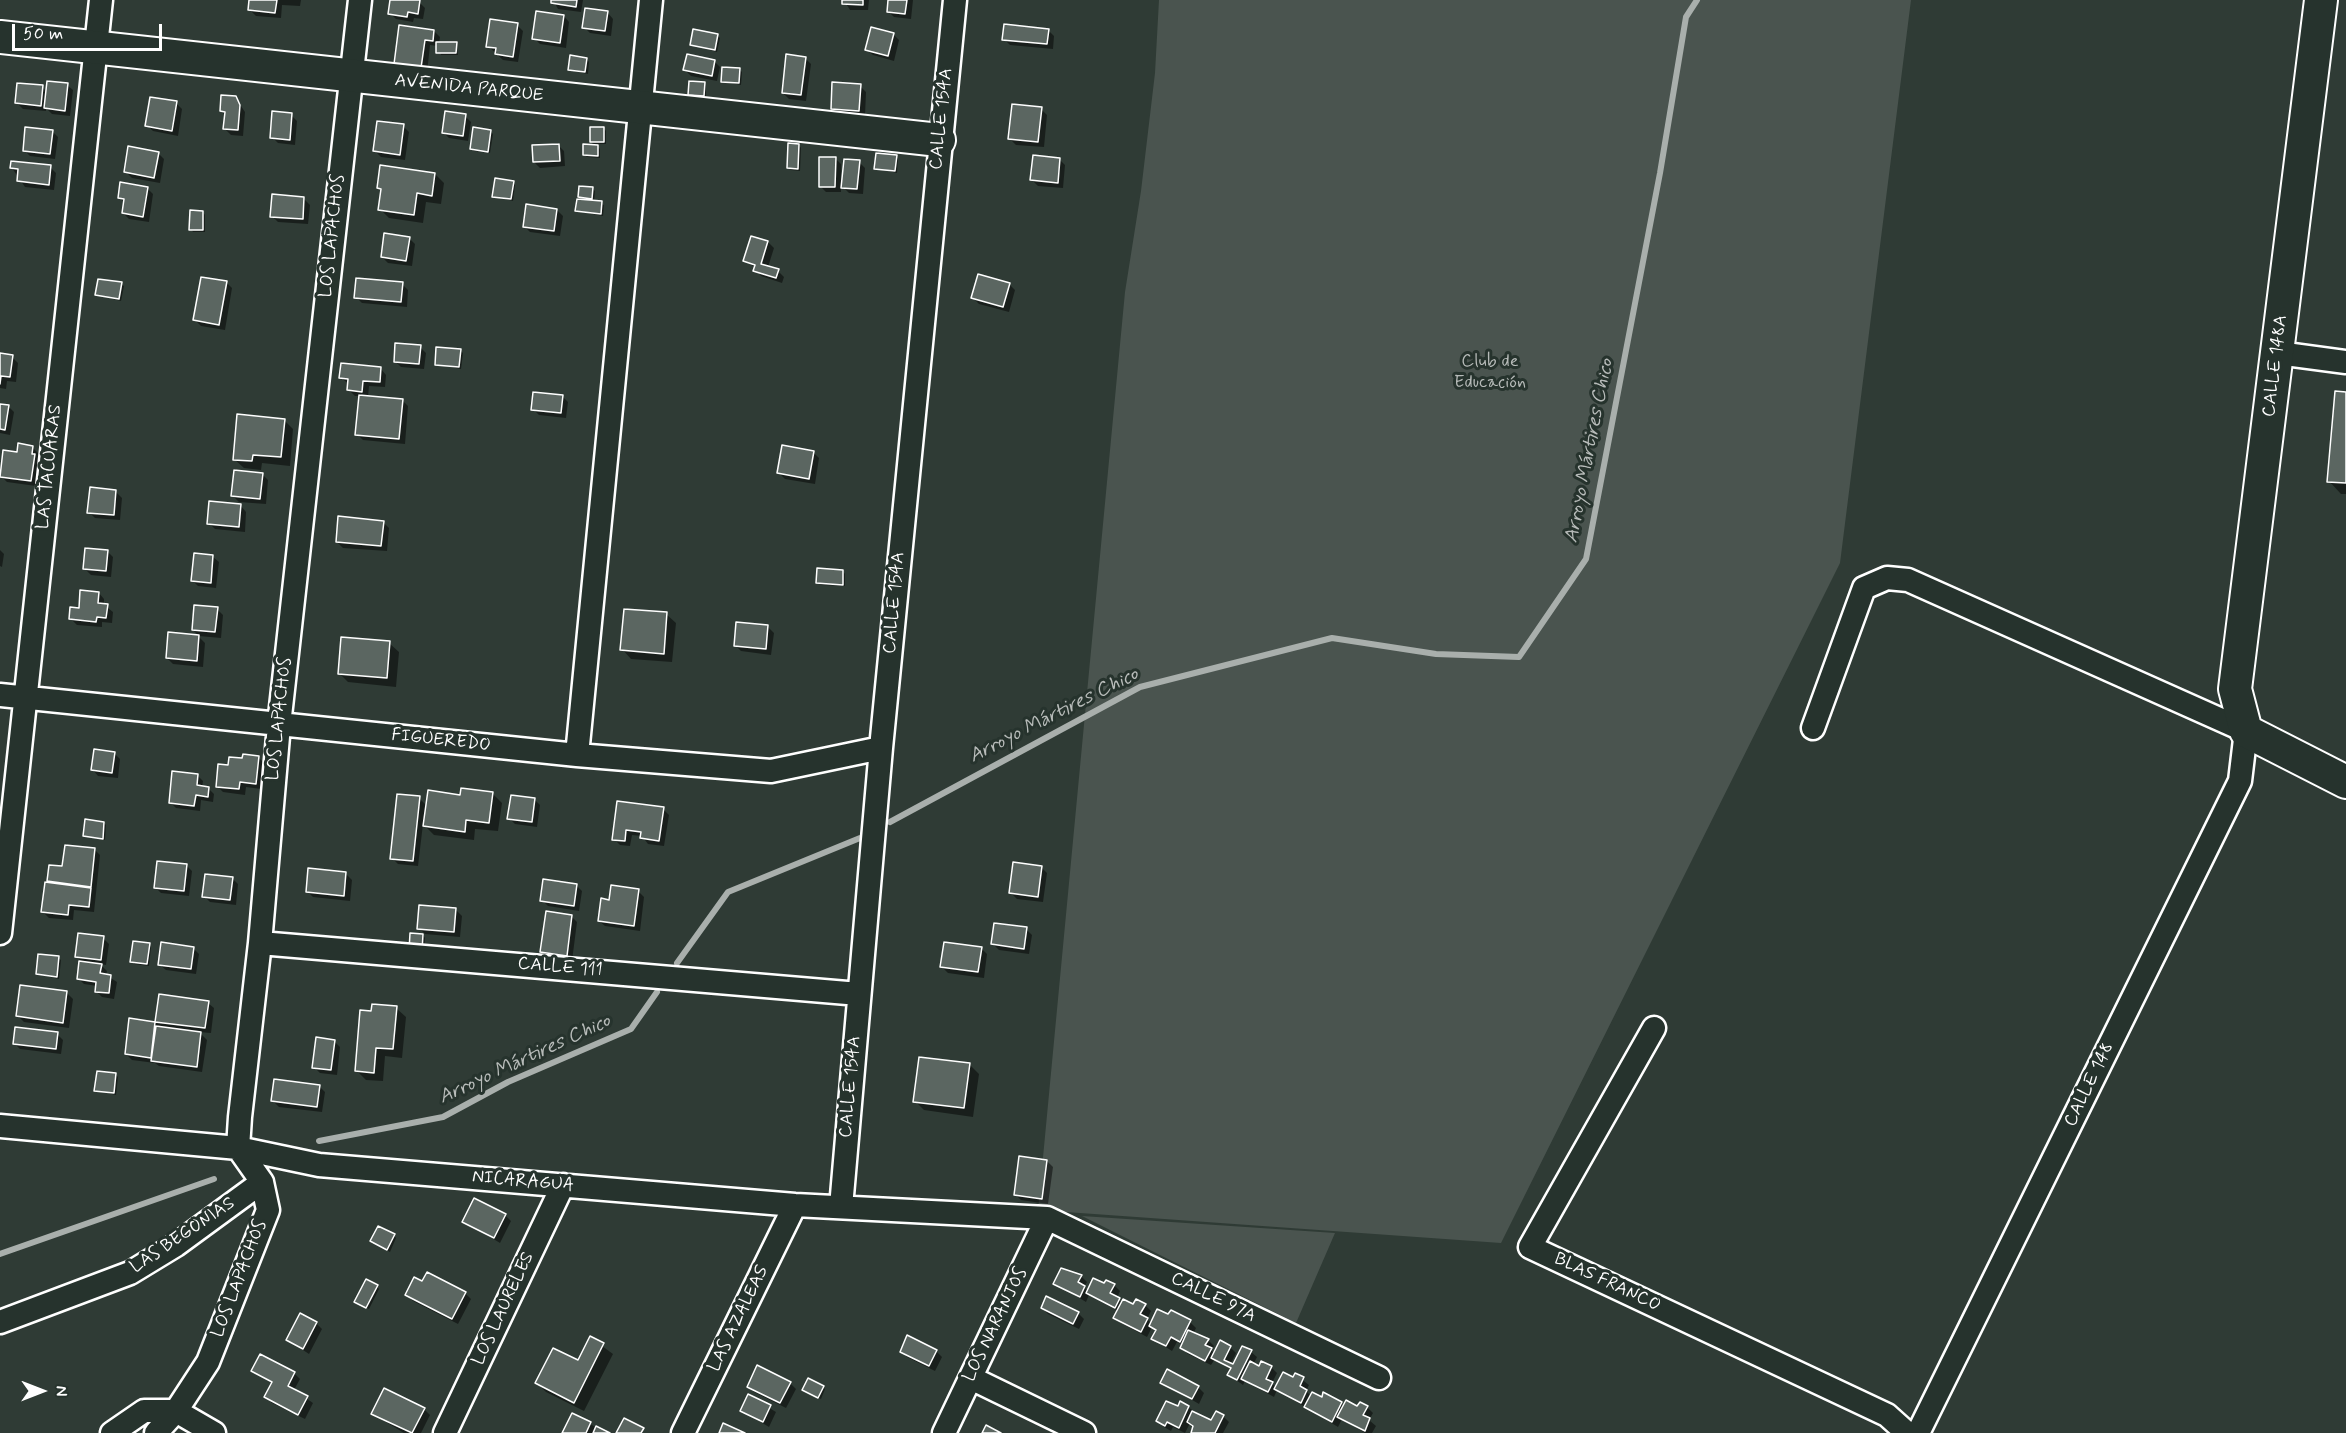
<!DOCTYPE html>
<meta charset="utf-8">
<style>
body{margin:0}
#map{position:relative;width:2346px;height:1433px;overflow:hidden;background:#2f3b35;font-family:Mynerve,sans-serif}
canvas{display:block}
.north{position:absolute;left:12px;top:1361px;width:60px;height:60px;-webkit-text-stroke:4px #26332d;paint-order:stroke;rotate:90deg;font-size:16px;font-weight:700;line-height:24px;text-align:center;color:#fff}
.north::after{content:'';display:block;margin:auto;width:21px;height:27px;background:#fff;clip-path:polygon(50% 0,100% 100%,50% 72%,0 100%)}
.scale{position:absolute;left:12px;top:24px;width:150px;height:27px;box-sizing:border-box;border:3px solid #fff;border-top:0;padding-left:8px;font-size:18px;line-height:21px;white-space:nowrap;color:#fff;-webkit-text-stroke:4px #26332d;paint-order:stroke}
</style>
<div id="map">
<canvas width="2346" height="1433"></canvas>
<div class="north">N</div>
<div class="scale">50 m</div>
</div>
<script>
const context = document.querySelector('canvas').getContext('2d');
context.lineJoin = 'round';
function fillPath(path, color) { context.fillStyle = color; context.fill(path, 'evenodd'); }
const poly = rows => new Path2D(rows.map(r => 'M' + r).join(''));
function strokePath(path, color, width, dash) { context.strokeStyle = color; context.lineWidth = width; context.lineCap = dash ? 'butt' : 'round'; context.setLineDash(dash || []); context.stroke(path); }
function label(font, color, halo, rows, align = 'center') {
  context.font = font + ' Mynerve,sans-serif'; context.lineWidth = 6; context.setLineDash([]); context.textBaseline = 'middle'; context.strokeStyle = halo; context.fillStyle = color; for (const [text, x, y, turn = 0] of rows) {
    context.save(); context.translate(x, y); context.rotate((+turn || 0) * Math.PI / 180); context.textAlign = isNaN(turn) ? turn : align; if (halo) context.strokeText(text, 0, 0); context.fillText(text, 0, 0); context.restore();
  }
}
const green = poly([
 [1159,0,1911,0,1840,563,1501,1243,1038,1210,1125,292,1141,191,1155,73],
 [1082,1216,1335,1233,1296,1323]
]);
const shadow = poly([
 [251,0,301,0,300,6,282,5,281,18,256,16,250,10],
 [392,0,419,2,425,8,423,19,414,18,413,22,396,19,390,13],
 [553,0,583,0,581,12,558,9],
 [844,0,869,0,868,10,850,10],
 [890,0,913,0,911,19,894,17,888,11],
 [608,13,613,19,611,36,590,33,584,27],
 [564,16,569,22,566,48,540,44,534,38],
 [517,25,523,31,518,62,503,60,488,46],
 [1048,30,1054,36,1053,49,1010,45,1004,39],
 [434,31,440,37,439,44,456,44,458,55,441,55,438,46,430,45,427,73,402,70,396,64],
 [893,34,899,40,894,61,873,55,867,50],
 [717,35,720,38,717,52,692,45],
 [805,58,811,64,806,101,789,99,783,93],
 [587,59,589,62,588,74,569,70],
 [714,61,720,67,717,81,691,76,685,70],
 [739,69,742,72,741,85,723,81],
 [704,83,706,86,706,98,692,97,690,95],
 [67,85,73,90,70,116,52,114,46,108,46,111,23,109,17,103,42,87,47,92],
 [860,86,866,92,865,116,838,114,832,108],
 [235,97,245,112,243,136,231,135,225,129,226,116,221,111],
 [176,103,182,109,178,136,153,131,147,125],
 [1041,109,1047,115,1044,147,1016,145,1010,139],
 [291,115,297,121,295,145,278,143,272,137],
 [465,116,471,122,468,141,449,138,443,132],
 [403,126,409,132,405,160,381,157,375,151],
 [604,128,606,131,606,144,595,144,600,149,600,158,587,157,584,154,596,147,591,142],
 [52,131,58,137,55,159,30,156,24,150],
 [490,131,493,134,490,153,474,151,471,149],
 [558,145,564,151,565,166,540,168,534,162],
 [799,145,801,148,800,171,791,170,788,168],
 [158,153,164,159,160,183,132,178,126,172],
 [896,156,898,159,897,173,876,168],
 [835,158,841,164,841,182,859,162,865,168,863,194,849,193,841,185,841,192,826,192,820,186],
 [1059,159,1065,165,1063,188,1038,186,1032,180],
 [50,167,56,173,54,190,25,187,12,168],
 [435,174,444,183,441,204,426,202,423,223,389,218,380,209,382,191,378,187],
 [513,182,515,185,513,201,494,196],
 [147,188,153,194,149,222,129,219,123,213,125,203,119,197],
 [593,189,595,191,594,202,604,205,603,216,577,211,584,201,580,197],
 [304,199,310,205,308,224,278,222,272,216],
 [557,210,563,216,560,236,530,232,524,226],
 [203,212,205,215,205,232,193,232,191,229],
 [409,238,415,244,412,266,388,263,382,257],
 [752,238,768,242,774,248,768,267,778,271,784,277,782,283,761,276,756,268,745,261],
 [226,282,232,288,225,330,201,326,195,320],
 [121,284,124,286,121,301,97,295],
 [402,284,408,290,407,307,362,303,356,297],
 [1009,284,1015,290,1009,312,979,304,973,298],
 [420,347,426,353,424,369,401,367,395,361],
 [460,350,463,353,461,369,436,364],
 [0,355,12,357,18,363,16,382,7,381,6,389,0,388],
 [381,369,386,375,385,387,369,386,368,397,402,400,408,406,405,444,363,440,357,434,360,396,355,396,349,390,349,384,341,378],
 [2346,393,2346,494,2341,494,2329,481],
 [562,396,568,402,566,418,539,415,533,409],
 [0,405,8,406,14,412,10,435,0,433],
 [284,420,293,429,290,466,262,463,261,470,244,468,234,459],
 [32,447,38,453,40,462,36,486,7,482,1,476,18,453],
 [813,452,819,458,815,484,785,479,779,473],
 [262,474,268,480,266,504,239,502,233,496],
 [116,492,122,498,120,520,95,518,89,512],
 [241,506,246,512,245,532,215,529,209,523],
 [383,522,389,528,387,551,343,548,337,542],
 [0,550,4,554,2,567,0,566],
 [107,551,113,557,111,577,91,575,85,569],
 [213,557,219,562,216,588,198,586,192,580],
 [843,571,845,574,845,586,821,585,818,583],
 [99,593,104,599,104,605,113,612,112,623,102,622,102,627,77,625,71,619],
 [217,609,223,615,221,638,199,636,193,630],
 [666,614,676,623,672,662,631,659,622,649],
 [768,627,774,633,771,655,741,651,735,645],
 [199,637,205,643,203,667,173,664,167,658],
 [389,643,399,652,396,687,348,682,339,673],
 [114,753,120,759,118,778,98,776,93,770],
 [258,757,264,763,261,789,246,787,245,795,223,792,217,786,230,766],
 [197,775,203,781,202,788,208,788,214,794,213,802,201,800,200,811,176,808,170,802],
 [493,794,502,803,498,831,475,829,474,840,434,835,423,824,418,866,398,864,392,858,419,798,427,806,462,796],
 [534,799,540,805,537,827,515,824,509,818],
 [618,803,663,809,669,815,664,846,648,844,642,836,632,835,630,846,620,845,614,839],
 [104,823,106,825,105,840,85,836],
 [94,849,100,855,94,912,74,910,73,920,49,918,43,912,50,866,64,868],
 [186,865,192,871,189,896,161,893,155,887],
 [1041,867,1047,873,1043,902,1017,899,1011,893],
 [346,874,352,880,350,901,313,897,307,891],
 [232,878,238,884,236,905,210,902,204,896],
 [576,885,582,891,579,911,548,906,542,900],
 [638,891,644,897,640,931,605,926,599,921,611,901],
 [456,910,462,916,460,937,425,934,419,928],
 [571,916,577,922,572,961,548,958,542,952],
 [1026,929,1032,935,1029,954,999,950,993,944],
 [423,935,425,938,424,954,410,950],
 [103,938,109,944,106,965,100,964,107,971,106,975,117,982,114,999,102,997,96,991,97,986,84,984,78,978,81,961,76,956],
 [149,944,151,947,149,966,134,964,132,961],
 [193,948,199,954,196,974,166,970,160,965],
 [981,948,987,954,984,978,948,973,942,967],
 [58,958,61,960,59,979,37,974],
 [67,993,73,999,69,1028,24,1022,18,1016],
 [160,996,208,1003,214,1008,211,1033,199,1032,207,1040,202,1072,159,1066,155,1063,132,1060,126,1054,131,1020,156,1023],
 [396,1008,406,1017,402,1058,385,1056,383,1081,366,1080,357,1071,372,1013],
 [57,1034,63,1040,61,1054,20,1049,14,1043],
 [334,1041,340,1047,337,1075,320,1073,314,1067],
 [970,1065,979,1074,973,1117,924,1110,915,1101],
 [116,1075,118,1077,116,1095,96,1090],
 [319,1086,325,1092,322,1112,279,1107,273,1101],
 [1047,1161,1053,1167,1048,1204,1021,1200,1015,1194],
 [505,1215,511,1221,500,1243,464,1221],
 [394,1235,396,1238,390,1252,371,1241],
 [1081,1276,1087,1282,1084,1287,1088,1291,1114,1285,1120,1291,1117,1298,1122,1303,1134,1306,1145,1305,1151,1311,1147,1319,1152,1324,1169,1316,1171,1312,1190,1322,1196,1328,1193,1334,1208,1340,1214,1346,1211,1350,1215,1354,1230,1347,1236,1353,1230,1365,1233,1366,1251,1352,1257,1357,1253,1365,1259,1368,1271,1367,1277,1373,1272,1383,1276,1388,1294,1379,1296,1375,1309,1385,1306,1391,1311,1396,1341,1403,1345,1407,1367,1407,1373,1413,1369,1420,1376,1426,1372,1433,1365,1433,1342,1419,1338,1427,1277,1390,1274,1397,1245,1381,1243,1385,1229,1375,1232,1370,1215,1359,1211,1365,1188,1354,1182,1348,1183,1345,1177,1342,1172,1351,1153,1339,1157,1332,1152,1327,1147,1337,1121,1323,1115,1317,1118,1311,1089,1295,1086,1302,1055,1283],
 [377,1287,379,1289,369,1309,359,1304],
 [465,1293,471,1299,458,1324,413,1301,407,1295],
 [1042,1308,1078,1313,1084,1319,1079,1329,1048,1314],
 [316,1323,322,1329,309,1354,288,1340],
 [591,1338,613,1354,584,1411,546,1392,537,1383,579,1362],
 [901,1351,936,1351,942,1357,935,1371,907,1357],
 [253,1371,294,1373,300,1379,294,1390,313,1403,305,1419,272,1403,266,1397,273,1384],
 [1162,1382,1198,1387,1204,1393,1199,1404],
 [790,1383,796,1389,786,1408,754,1392,748,1386],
 [823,1387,825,1389,821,1399,807,1392],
 [749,1396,776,1412,769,1427,742,1411],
 [1181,1403,1212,1422,1223,1416,1229,1422,1223,1433,1193,1433,1194,1428,1190,1423,1185,1433,1173,1427,1171,1431,1164,1427,1158,1421,1178,1408],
 [424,1409,430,1415,421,1433,404,1433,373,1414],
 [590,1424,606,1433,563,1433]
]);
const stream = poly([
 [890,822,1140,687,1332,638,1436,654,1519,657,1586,559,1660,173,1686,17,1697,0],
 [677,963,728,892,860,838],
 [319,1141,443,1117,508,1082,631,1029,657,992],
 [0,1254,214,1179]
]);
const building = poly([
 [249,0,277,0,275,13,248,10,249,0],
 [390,0,420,0,418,14,408,12,407,17,388,14,390,0],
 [551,0,577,0,576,7,551,3,551,0],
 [842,0,863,0,863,5,842,4,842,0],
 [888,0,907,0,905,14,887,12,888,0],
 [585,8,608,11,605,31,582,28,585,8],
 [536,11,564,15,560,43,532,39,536,11],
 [490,19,518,23,513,57,495,54,496,48,486,47,490,19],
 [1004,24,1049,29,1047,44,1002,40,1004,24],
 [399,25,434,30,433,41,425,40,421,68,394,64,399,25],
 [871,27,894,33,888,56,865,50,871,27],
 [693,29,718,34,715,50,690,45,693,29],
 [436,42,457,42,456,53,436,53,436,42],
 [687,54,715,60,712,76,683,70,687,54],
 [786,54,806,57,801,95,782,93,786,54],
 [570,55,587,58,585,72,568,70,570,55],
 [722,67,740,68,739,83,721,82,722,67],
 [47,81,68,83,65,111,44,108,47,81],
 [689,81,705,82,704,96,688,95,689,81],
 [832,82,861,84,859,111,831,109,832,82],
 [17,83,43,85,41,106,15,103,17,83],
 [221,95,236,96,240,105,238,130,223,129,225,112,220,111,221,95],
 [150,97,177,101,172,131,145,126,150,97],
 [1012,104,1042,107,1038,142,1008,139,1012,104],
 [272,111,292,113,290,140,270,138,272,111],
 [445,111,466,114,463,136,442,133,445,111],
 [377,121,404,124,400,155,373,151,377,121],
 [25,127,53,130,50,154,23,151,25,127],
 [473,127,491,130,488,152,470,149,473,127],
 [590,127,604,127,604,142,590,142,590,127],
 [788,143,799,144,798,169,787,168,788,143],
 [559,144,560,161,533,162,532,145,559,144],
 [583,144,598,145,598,156,583,155,583,144],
 [128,146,159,152,154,178,124,172,128,146],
 [876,153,897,155,895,171,874,169,876,153],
 [1033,155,1060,158,1058,183,1030,180,1033,155],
 [819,157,836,157,835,187,819,187,819,157],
 [844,159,860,160,857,189,841,188,844,159],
 [11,161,51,165,49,185,17,181,18,169,10,168,11,161],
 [380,165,435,173,432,196,417,193,414,215,378,210,381,189,377,188,380,165],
 [495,178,514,181,511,199,492,197,495,178],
 [120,182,148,187,143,217,122,213,124,199,118,198,120,182],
 [579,186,593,187,592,199,578,197,579,186],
 [272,194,304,197,303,219,270,217,272,194],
 [577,199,602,201,601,214,575,211,577,199],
 [526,204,557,209,554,231,523,227,526,204],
 [190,210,203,211,203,230,189,230,190,210],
 [384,233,410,237,406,261,381,257,384,233],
 [751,236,768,241,761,264,779,269,776,278,753,271,755,265,743,261,751,236],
 [978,274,1010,283,1003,307,971,298,978,274],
 [201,277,227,281,219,325,193,320,201,277],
 [356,278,403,282,401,302,354,298,356,278],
 [98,279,122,282,119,299,95,295,98,279],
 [395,343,421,345,419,364,394,362,395,343],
 [436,347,461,349,459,367,435,365,436,347],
 [0,353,13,355,10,377,1,376,0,384,0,353],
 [341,363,381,367,380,382,363,381,362,392,347,390,348,379,339,378,341,363],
 [2335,391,2346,392,2346,483,2327,482,2335,391],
 [533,392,563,395,561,413,531,410,533,392],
 [359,395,403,399,399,439,355,435,359,395],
 [0,404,9,405,5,430,0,429,0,404],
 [237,414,285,419,281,457,253,455,252,461,233,460,237,414],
 [18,443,33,446,32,454,35,454,31,481,0,477,3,450,17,452,18,443],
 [782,445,814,451,809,479,777,473,782,445],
 [234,470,263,473,260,499,231,496,234,470],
 [90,487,116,490,114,515,87,513,90,487],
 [209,501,241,504,239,527,207,524,209,501],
 [338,516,384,521,381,546,336,542,338,516],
 [85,548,108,550,106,571,83,569,85,548],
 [194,553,213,555,211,583,191,581,194,553],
 [817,568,843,570,843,585,816,583,817,568],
 [80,590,99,592,98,603,108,604,106,618,97,617,96,622,69,619,70,607,79,608,80,590],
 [194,605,218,607,215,632,192,630,194,605],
 [624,609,667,612,664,654,620,650,624,609],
 [736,622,768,625,766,649,734,646,736,622],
 [168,632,199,635,197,661,166,658,168,632],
 [341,637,390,641,387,678,338,674,341,637],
 [94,749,115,752,112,773,91,770,94,749],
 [243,754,259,756,256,784,240,782,239,789,216,787,218,764,228,765,229,757,242,758,243,754],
 [172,771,198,774,197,785,209,787,208,797,196,795,194,806,169,803,172,771],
 [461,788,493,792,489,823,466,820,465,832,423,826,428,790,460,795,461,788],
 [397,794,420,796,413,861,390,859,397,794],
 [511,795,535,798,532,822,507,819,511,795],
 [617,801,664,807,659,841,640,838,641,832,626,830,625,841,612,840,617,801],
 [85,819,104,822,103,839,83,836,85,819],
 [65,845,95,848,91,887,47,881,49,865,62,866,65,845],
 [157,861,187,864,184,891,154,888,157,861],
 [1013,862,1042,866,1038,897,1009,893,1013,862],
 [308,868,346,872,344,896,306,892,308,868],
 [205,874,233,877,230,900,202,897,205,874],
 [543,879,577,884,574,906,540,901,543,879],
 [45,882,91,888,89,907,69,905,68,915,41,912,45,882],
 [611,885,639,889,634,926,598,921,601,898,609,900,611,885],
 [419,905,456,908,454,932,417,929,419,905],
 [546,911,572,915,567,956,540,952,546,911],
 [994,923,1027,927,1024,949,991,944,994,923],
 [78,933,104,936,101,960,75,957,78,933],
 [410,933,423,934,422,952,409,951,410,933],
 [133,941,150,943,147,964,130,962,133,941],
 [161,942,194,947,191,969,158,965,161,942],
 [944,942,982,947,978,972,940,967,944,942],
 [38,954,59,956,57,977,36,974,38,954],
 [79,961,102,964,100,973,111,975,109,993,95,992,96,982,77,979,79,961],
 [20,985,67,991,63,1023,16,1016,20,985],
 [159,994,209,1001,205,1028,155,1022,159,994],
 [372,1004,397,1006,393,1049,376,1048,374,1073,355,1071,360,1010,371,1011,372,1004],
 [129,1018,155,1022,151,1058,125,1054,129,1018],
 [156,1026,201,1032,197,1067,151,1061,156,1026],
 [15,1027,58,1032,56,1049,13,1044,15,1027],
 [316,1037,335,1040,331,1070,312,1068,316,1037],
 [919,1057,970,1063,964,1108,913,1102,919,1057],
 [97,1071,116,1073,114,1093,94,1091,97,1071],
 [274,1079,320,1085,317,1107,271,1101,274,1079],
 [1019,1156,1047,1160,1042,1199,1014,1195,1019,1156],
 [474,1198,506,1214,494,1238,462,1222,474,1198],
 [378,1226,395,1234,387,1250,370,1241,378,1226],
 [1061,1268,1082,1275,1078,1282,1085,1286,1080,1297,1053,1284,1061,1268],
 [427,1272,466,1292,452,1319,405,1295,414,1277,422,1281,427,1272],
 [1093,1278,1104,1283,1106,1280,1115,1284,1110,1293,1120,1298,1115,1308,1086,1293,1093,1278],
 [366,1279,378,1285,366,1308,354,1302,366,1279],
 [1046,1296,1079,1312,1073,1324,1041,1308,1046,1296],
 [1123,1299,1133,1304,1136,1299,1146,1304,1140,1314,1148,1318,1141,1332,1113,1318,1123,1299],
 [1157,1309,1168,1314,1171,1310,1191,1320,1180,1342,1171,1337,1166,1346,1151,1339,1156,1330,1149,1326,1157,1309],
 [300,1313,317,1322,303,1349,286,1340,300,1313],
 [1188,1330,1209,1339,1205,1345,1212,1348,1205,1361,1180,1348,1188,1330],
 [907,1335,937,1350,929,1366,900,1352,907,1335],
 [590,1336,604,1343,574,1403,535,1383,553,1348,578,1360,590,1336],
 [1220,1340,1231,1346,1224,1360,1233,1364,1242,1346,1252,1350,1237,1380,1227,1375,1231,1368,1211,1358,1220,1340],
 [260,1354,295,1372,288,1386,308,1396,298,1415,264,1397,272,1382,251,1371,260,1354],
 [1250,1361,1259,1366,1261,1361,1272,1366,1266,1379,1273,1382,1268,1392,1241,1379,1250,1361],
 [757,1365,791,1382,780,1403,747,1387,757,1365],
 [1167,1369,1199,1386,1192,1399,1160,1383,1167,1369],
 [1283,1372,1293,1377,1295,1373,1304,1377,1300,1386,1307,1390,1301,1403,1274,1389,1283,1372],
 [808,1378,824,1386,818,1398,802,1390,808,1378],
 [384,1388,425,1408,412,1433,371,1414,384,1388],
 [1312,1392,1322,1397,1323,1392,1342,1402,1332,1422,1304,1407,1312,1392],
 [748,1394,771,1405,763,1422,740,1411,748,1394],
 [1346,1400,1357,1406,1360,1402,1368,1406,1363,1415,1370,1418,1365,1431,1337,1417,1346,1400],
 [1166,1401,1178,1406,1180,1401,1189,1406,1179,1428,1167,1422,1165,1426,1156,1421,1166,1401],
 [1192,1411,1211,1420,1216,1411,1224,1415,1215,1433,1191,1433,1193,1426,1187,1422,1192,1411],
 [572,1413,591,1422,586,1433,562,1433,572,1413],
 [624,1418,644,1428,641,1433,616,1433,624,1418],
 [723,1423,745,1433,719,1433,723,1423],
 [986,1425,1001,1433,982,1433,986,1425],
 [596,1426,610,1433,593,1433,596,1426]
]);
const street = poly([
 [2278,353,2346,362],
 [0,695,577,755,771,771,881,748],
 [1813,728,1864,588,1887,578,1908,580,2246,731,2240,781,1918,1433],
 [577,755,651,0],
 [0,933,101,0],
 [260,943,859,994],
 [1654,1028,1530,1247,1887,1415,1907,1433],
 [0,1126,238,1148,319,1165,795,1205,1047,1218,1379,1378],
 [841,1207,881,748,955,0],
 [0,1322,130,1273,176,1245,262,1182],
 [971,1378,1084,1433],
 [112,1433,144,1411,176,1411,214,1433],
 [156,1433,176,1411,208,1362,268,1210,262,1182,238,1148,240,1117,260,943,279,725,360,0],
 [445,1433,563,1185],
 [683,1433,795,1205],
 [944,1433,1047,1218]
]);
const secondary = poly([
 [2321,0,2235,689,2246,731,2346,782],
 [0,37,939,140]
]);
const streetNames = [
 ["AVENIDA PARQUE",469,89,6],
 ["CALLE 154A",942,119,-84],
 ["LOS LAPACHOS",333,236,-84],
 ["CALLE 148A",2276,366,-83],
 ["LAS TACUARAS",50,467,-84],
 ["CALLE 154A",895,603,-85],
 ["LOS LAPACHOS",280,719,-84],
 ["FIGUEREDO",441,741,6],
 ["CALLE 111",560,968,5],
 ["CALLE 148",2090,1085,-64],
 ["CALLE 154A",851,1087,-85],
 ["NICARAGUA",523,1182,5],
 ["LAS BEGONIAS",183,1236,-34],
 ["LOS LAPACHOS",240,1279,-69],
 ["BLAS FRANCO",1607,1283,25],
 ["CALLE 97A",1213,1298,26],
 ["LOS LAURELES",504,1309,-65],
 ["LAS AZALEAS",739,1319,-64],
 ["LOS NARANJOS",996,1325,-64]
];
const parkNames = [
 ["Club de",1490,362],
 ["Educación",1490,383]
];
const waterNames = [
 ["Arroyo Mártires Chico",1590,451,-79],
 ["Arroyo Mártires Chico",1054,716,-27],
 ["Arroyo Mártires Chico",525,1060,-25]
];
fillPath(green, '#4a544f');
fillPath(shadow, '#0007');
strokePath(stream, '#a9afac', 6);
fillPath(building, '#5b6661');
strokePath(building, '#fff', 1.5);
strokePath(street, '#fff', 27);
strokePath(secondary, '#fff', 36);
strokePath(street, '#26332d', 22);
strokePath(secondary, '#26332d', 32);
label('18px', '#fff', '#26332d', streetNames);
label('18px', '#b7bbb9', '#26332d', parkNames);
label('italic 20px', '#b8bcba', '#26332d', waterNames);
</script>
